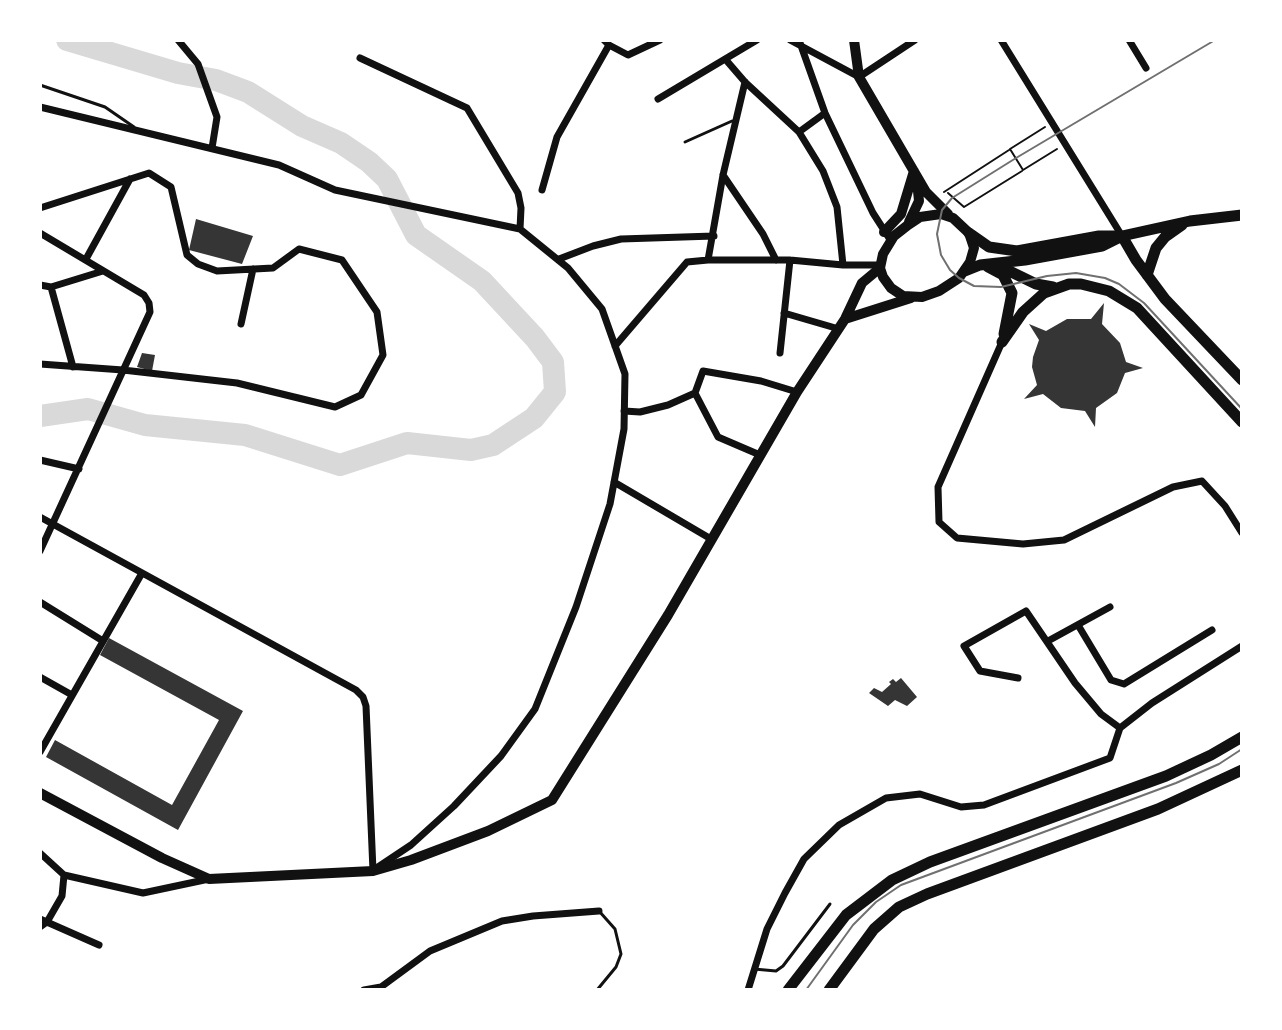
<!DOCTYPE html>
<style>
body{margin:0}
#map{position:relative;width:1282px;height:1030px;overflow:hidden;background:#fff;font-family:Lato,sans-serif}
canvas{display:block}
.frame{position:absolute;inset:0;border:42px solid #fff;pointer-events:none}
</style>
<div id="map">
<canvas width="1282" height="1030"></canvas>
<div class="frame"></div>
</div>
<script>
const context = document.querySelector('canvas').getContext('2d');
context.lineJoin = 'round';
const poly = rows => new Path2D(rows.map(r => 'M' + r).join(''));
function strokePath(path, color, width, dash) { context.strokeStyle = color; context.lineWidth = width; context.lineCap = dash ? 'butt' : 'round'; context.setLineDash(dash || []); context.stroke(path); }
function fillPath(path, color) { context.fillStyle = color; context.fill(path, 'evenodd'); }
const river = poly([
 [40,416,88,409,145,425,245,435,340,465,407,443,471,450,493,445,534,418,555,392,553,362,535,338,482,281,416,235,387,179,369,162,341,143,302,126,248,92,216,80,178,73,67,40]
]);
const building = poly([
 [196,219,253,236,242,264,189,250],
 [1104,303,1102,324,1120,343,1126,362,1143,368,1125,373,1117,393,1096,408,1095,427,1085,411,1061,408,1043,394,1024,399,1037,385,1032,367,1033,357,1039,340,1029,324,1046,331,1067,319,1091,319],
 [142,353,155,355,152,371,137,367],
 [109,638,243,711,178,830,46,757,55,740,172,805,219,720,100,655],
 [901,678,917,697,907,706,895,700,888,706,869,693,874,688,882,692,891,684,889,682,893,679,896,682]
]);
const path = poly([
 [1045,127,1010,149,1023,170,1057,149],
 [944,192,1009,150],
 [948,193,964,207,1022,171]
]);
const service = poly([
 [40,85,105,107,134,127],
 [685,142,732,121],
 [754,969,776,971,783,966,830,904],
 [597,990,616,967,621,954,615,929,599,911]
]);
const minor = poly([
 [178,40,198,64,217,117,212,148],
 [790,40,859,77,915,40],
 [799,40,825,113,873,213,891,241],
 [1001,40,1122,236],
 [1129,40,1146,68],
 [609,45,628,55,660,40],
 [360,58,467,108,518,193,521,208,520,229],
 [726,60,745,82,799,132,823,171,837,207,843,265],
 [745,82,723,175,708,260,790,260,843,265,880,265],
 [658,99,757,40],
 [40,107,279,165,335,190,520,229,568,268,602,309,625,374,624,429,610,504,576,607,535,709,501,756,454,806,411,845,378,867],
 [799,132,825,113],
 [723,175,763,234,776,260],
 [542,190,557,137,609,45,604,40],
 [40,208,149,173,171,187,187,255,198,264,217,271,273,268,299,249,342,260,377,312,383,355,361,395,335,407,237,383,123,370,40,364],
 [40,233,144,295,149,303,150,312,40,551],
 [86,259,130,179],
 [559,259,593,246,621,239,714,236],
 [40,285,51,287,103,271],
 [51,287,73,367],
 [784,313,839,329],
 [241,324,253,269],
 [1002,342,938,487,939,522,957,538,1023,544,1064,540,1173,487,1202,481,1225,506,1242,533],
 [615,346,687,262,708,260],
 [780,353,790,260],
 [624,411,640,412,668,405,695,393],
 [760,455,718,437,695,393,703,371,761,381,797,392],
 [40,460,79,469],
 [614,482,711,539],
 [40,517,356,690,363,697,366,706,373,871],
 [40,602,103,641],
 [1078,625,1111,680,1124,684,1212,630],
 [1048,641,1110,607],
 [40,677,72,695],
 [1018,678,980,671,964,646,1026,611,1075,683,1101,714,1120,728],
 [40,752,142,573],
 [40,853,64,875,62,896,47,922,40,927],
 [64,875,143,893,209,879],
 [40,919,99,945],
 [364,990,381,987,430,951,502,921,533,916,599,911],
 [748,990,767,929,785,893,804,859,839,825,886,798,920,794,961,807,984,805,1110,758,1120,728,1152,703,1242,646]
]);
const secondary = poly([
 [854,40,859,77,926,192,948,214],
 [941,214,953,218,969,233,974,248,970,262,959,278,939,291,922,297,903,296,891,288,883,277,880,268,883,254,894,236,908,225,920,217,941,214],
 [909,222,919,201,917,181],
 [884,232,901,214,914,171],
 [845,319,911,298],
 [40,793,162,858,209,879,373,871,411,860,488,831,552,800,668,615,797,392,845,319,862,283,880,268]
]);
const primary = poly([
 [969,233,989,247,1017,251,1099,236,1122,236,1190,221,1242,215],
 [1122,236,1136,260,1165,299,1242,380],
 [999,266,1036,284,1053,287],
 [988,267,1003,275,1012,293,1004,334],
 [965,271,980,265,1025,260,1102,246,1118,238],
 [1147,275,1156,248,1165,237,1182,225],
 [1002,342,1023,312,1044,293,1069,284,1081,284,1109,291,1137,308,1242,422],
 [788,990,846,915,892,880,930,862,1166,776,1211,755,1242,737],
 [829,990,874,929,899,907,927,894,1158,809,1242,770]
]);
const tram = poly([
 [1215,40,1016,158,952,198,942,210,937,234,941,255,950,270,959,278,974,286,1001,287,1047,276,1076,273,1105,278,1119,284,1144,303,1242,409],
 [806,990,853,925,876,902,901,885,1176,783,1219,764,1242,749]
]);
strokePath(river, '#d9d9d9', 22);
fillPath(building, '#353535');
strokePath(path, '#111', 2);
strokePath(service, '#111', 3);
strokePath(minor, '#111', 7);
strokePath(secondary, '#111', 10);
strokePath(primary, '#111', 11);
strokePath(tram, '#707070', 2);
</script>
